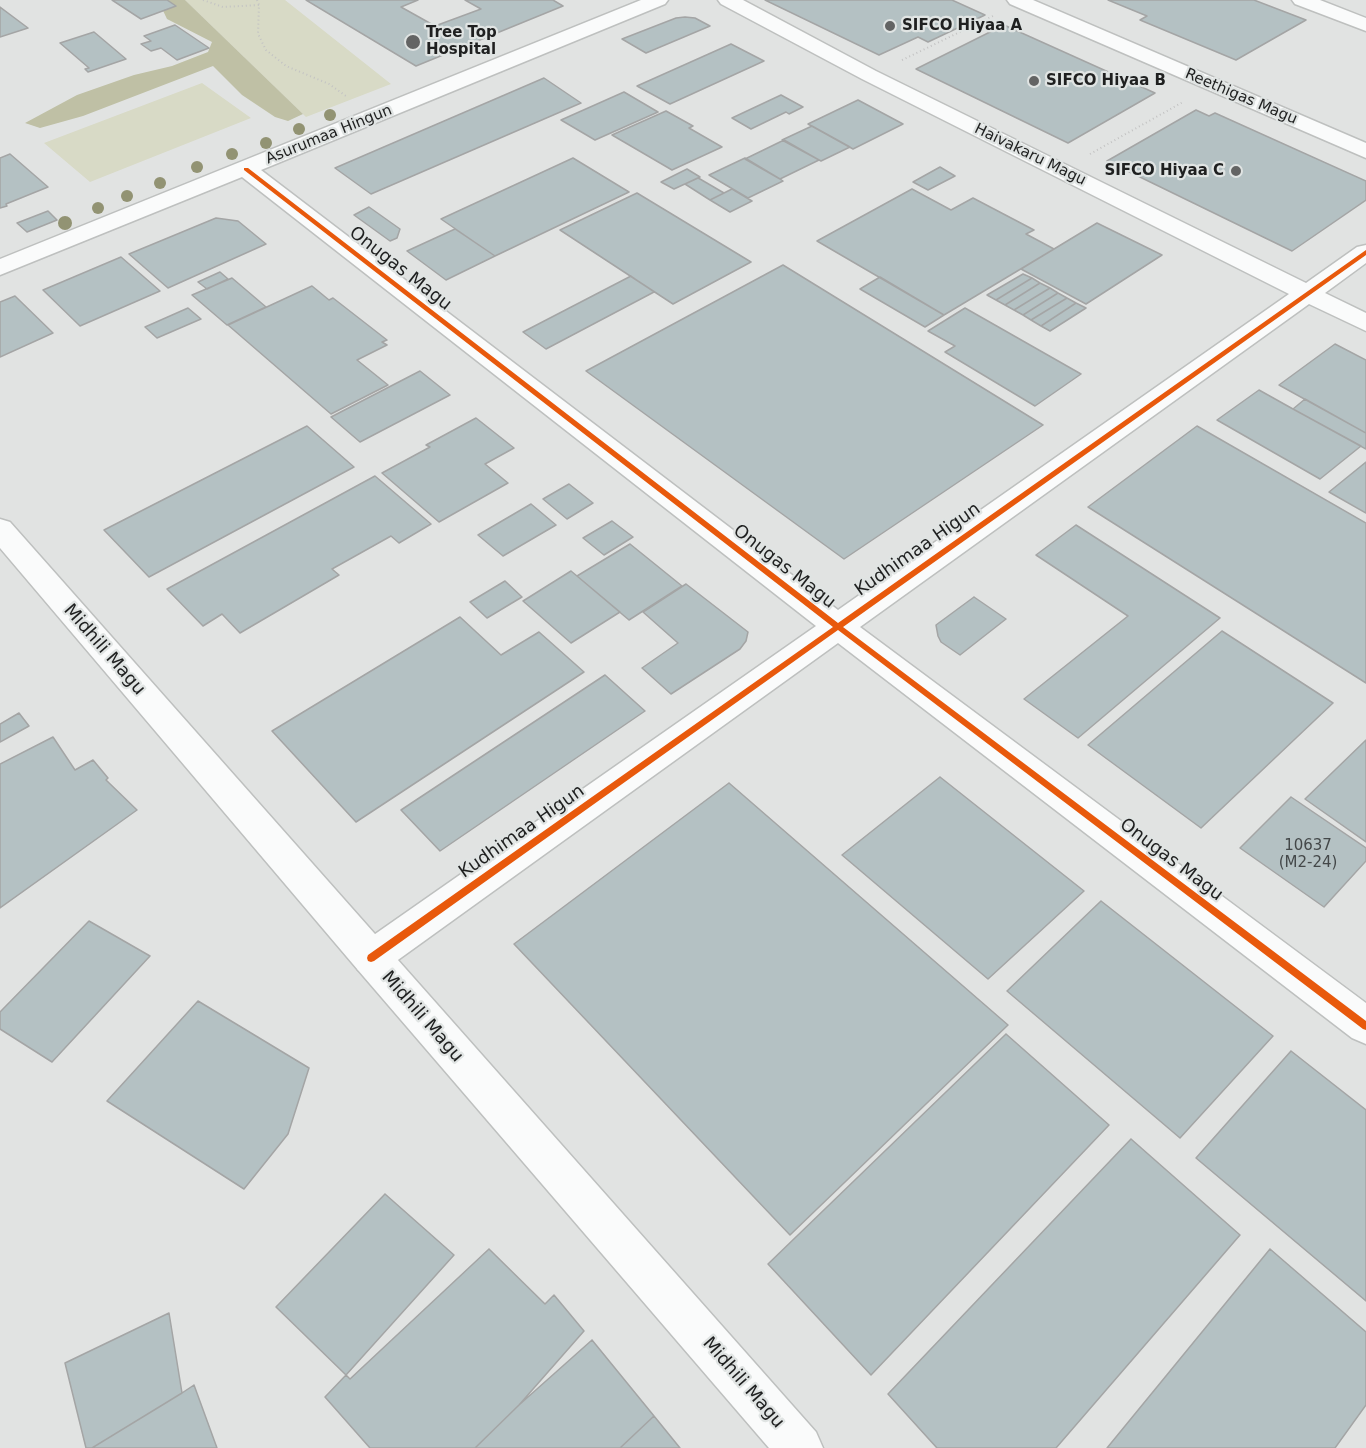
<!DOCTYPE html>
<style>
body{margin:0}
canvas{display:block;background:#e1e3e2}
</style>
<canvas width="1366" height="1448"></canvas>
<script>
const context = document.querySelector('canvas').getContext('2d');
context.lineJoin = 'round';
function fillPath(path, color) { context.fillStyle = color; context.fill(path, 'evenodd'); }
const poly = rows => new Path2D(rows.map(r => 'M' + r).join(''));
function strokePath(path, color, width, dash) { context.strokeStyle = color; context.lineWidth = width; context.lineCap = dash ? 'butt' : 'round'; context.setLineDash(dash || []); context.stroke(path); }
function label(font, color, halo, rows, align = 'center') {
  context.font = font + ' "DejaVu Sans",sans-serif'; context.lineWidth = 4.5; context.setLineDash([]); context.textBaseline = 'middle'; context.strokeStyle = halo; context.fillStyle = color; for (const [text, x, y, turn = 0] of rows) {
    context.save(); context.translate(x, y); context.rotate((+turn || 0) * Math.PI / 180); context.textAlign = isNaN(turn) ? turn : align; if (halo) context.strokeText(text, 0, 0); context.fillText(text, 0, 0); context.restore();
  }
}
const green = poly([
 [185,0,285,0,391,84,306,117],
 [202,83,251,118,90,182,44,143]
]);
const forest = poly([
 [158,0,185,0,303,114,288,121,275,117,242,95,213,66,83,116,40,128,25,123,77,95,134,75,172,66,208,52,212,42,167,19]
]);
const building = poly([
 [112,0,167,0,176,6,141,19,112,0],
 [306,0,418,0,401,7,435,26,481,9,465,0,553,0,563,6,416,66,306,0],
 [765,0,952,0,985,15,928,42,918,37,879,55,765,0],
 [1108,0,1254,0,1306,20,1236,60,1140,20,1147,16,1108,0],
 [0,7,28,28,0,37,0,7],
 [685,17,695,18,710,26,646,53,622,39,676,18,685,17],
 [175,25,209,48,177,60,161,48,151,51,141,44,151,41,144,36,175,25],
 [1004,25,1155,93,1068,143,916,69,1004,25],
 [94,32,126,59,88,72,85,69,89,68,60,43,94,32],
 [731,44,764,61,670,104,637,86,731,44],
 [544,78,581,103,371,194,335,168,544,78],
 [624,92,658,112,595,140,561,120,624,92],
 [781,95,803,107,789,114,786,112,751,129,732,118,781,95],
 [858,100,903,124,853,149,808,124,858,100],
 [1196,110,1209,116,1215,113,1366,181,1366,200,1292,251,1107,161,1196,110],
 [666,111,693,126,689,128,722,147,672,170,612,135,666,111],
 [812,126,850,147,821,161,782,140,812,126],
 [784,140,819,160,780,179,745,159,784,140],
 [10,154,48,187,6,204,7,206,0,208,0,158,10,154],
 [573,158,629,192,495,256,441,219,573,158],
 [745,158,780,179,783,181,748,198,709,175,745,158],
 [940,167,955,176,928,190,913,182,940,167],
 [687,169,700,177,674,189,661,182,687,169],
 [698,178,700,179,724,193,710,200,685,184,698,178],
 [732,189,752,201,730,212,710,200,732,189],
 [912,189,951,210,973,198,1034,230,1026,234,1054,249,944,315,817,241,912,189],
 [637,193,751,262,673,304,560,230,637,193],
 [369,207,400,229,397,238,390,241,354,215,369,207],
 [48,211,57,220,27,232,17,223,48,211],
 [216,218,238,221,266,244,168,288,129,254,216,218],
 [1097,223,1162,255,1086,304,1021,269,1097,223],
 [455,229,495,256,446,280,407,251,455,229],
 [121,257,160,291,80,326,43,290,121,257],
 [783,265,1043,425,844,559,586,371,783,265],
 [220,272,228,279,207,289,198,282,220,272],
 [1023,274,1032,278,996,300,987,295,1023,274],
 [631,276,654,292,546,349,523,332,631,276],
 [880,277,944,315,925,327,860,289,880,277],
 [232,278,266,307,227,325,192,295,232,278],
 [1032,278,1040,283,1005,305,996,300,1032,278],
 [1040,283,1050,288,1014,310,1005,305,1040,283],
 [312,286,329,300,333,298,387,340,382,342,387,345,357,360,388,385,331,414,228,325,312,286],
 [1050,288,1058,293,1023,315,1014,310,1050,288],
 [1058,293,1067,298,1031,320,1023,315,1058,293],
 [15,296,53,333,0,357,0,302,15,296],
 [1067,298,1076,303,1041,326,1031,320,1067,298],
 [1076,303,1086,308,1050,331,1041,326,1076,303],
 [188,308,201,319,157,338,145,327,188,308],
 [965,308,1081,374,1035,406,945,352,955,346,928,331,965,308],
 [1335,344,1366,360,1366,433,1279,385,1335,344],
 [420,371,450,395,360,442,331,417,420,371],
 [1259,390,1293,409,1361,446,1320,479,1217,420,1259,390],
 [1305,399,1366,433,1366,449,1293,409,1305,399],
 [476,418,514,448,485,464,508,483,439,522,382,473,430,447,426,445,476,418],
 [307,426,354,467,149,577,104,530,307,426],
 [1197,426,1366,523,1366,683,1088,507,1197,426],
 [1366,462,1366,513,1329,492,1366,462],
 [375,476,431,524,399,543,391,536,332,569,339,575,240,633,222,614,203,626,167,589,375,476],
 [569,484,593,503,567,519,543,499,569,484],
 [531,504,556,525,503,556,478,535,531,504],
 [612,521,633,537,604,555,583,538,612,521],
 [1076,525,1220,618,1078,738,1024,699,1128,616,1036,555,1076,525],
 [630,544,682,586,629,620,577,576,630,544],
 [571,571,620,612,571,643,523,601,571,571],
 [505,581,522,597,487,618,470,602,505,581],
 [686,584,748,632,746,641,740,649,671,694,642,668,678,643,643,612,686,584],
 [974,597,1006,619,960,655,941,642,938,636,936,625,974,597],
 [460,617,501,655,539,632,584,672,356,822,272,731,460,617],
 [1222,631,1333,703,1201,828,1088,745,1222,631],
 [605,675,645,711,440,851,401,810,605,675],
 [19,713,29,726,0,742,0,724,19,713],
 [53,737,75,770,93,760,108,778,106,780,137,810,0,908,0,764,53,737],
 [1366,740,1366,842,1305,799,1366,740],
 [940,777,1084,891,988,979,842,855,940,777],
 [729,783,1008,1025,790,1235,514,944,729,783],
 [1291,797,1366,848,1366,861,1324,907,1240,848,1291,797],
 [1101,901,1273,1036,1180,1138,1007,991,1101,901],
 [89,921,150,956,52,1062,0,1029,0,1012,89,921],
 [198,1001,309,1068,288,1134,244,1189,107,1101,198,1001],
 [1006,1034,1109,1125,871,1375,768,1264,1006,1034],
 [1291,1051,1366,1110,1366,1301,1196,1158,1291,1051],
 [1131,1139,1240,1235,1056,1448,937,1448,888,1394,1131,1139],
 [385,1194,454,1255,346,1375,276,1307,385,1194],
 [489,1249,545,1304,554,1295,584,1331,519,1405,475,1448,370,1448,325,1397,346,1375,350,1379,489,1249],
 [1270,1249,1366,1332,1366,1405,1335,1448,1107,1448,1270,1249],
 [169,1313,182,1393,92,1448,86,1448,65,1363,169,1313],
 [592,1340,654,1416,620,1448,475,1448,519,1405,592,1340],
 [194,1385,217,1448,92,1448,182,1393,194,1385],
 [654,1416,680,1448,620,1448,654,1416]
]);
const path = poly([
 [203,0,223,7,259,5],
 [257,0,259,5,258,34,266,50,286,66,329,84,346,96],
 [902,60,993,16],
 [1090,154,1183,102]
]);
const minor = poly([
 [641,0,668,0,665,4,261,170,838,610,1289,294,862,79,721,4,718,0,743,0,876,71,1306,283,1357,247,1366,245,1366,263,1325,293,1366,313,1366,331,1309,304,860,627,1366,1003,1366,1044,1352,1038,838,643,384,970,371,974,358,970,352,958,358,946,816,626,242,177,0,275,0,259,641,0],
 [1292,0,1320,0,1366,18,1366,31,1295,4,1292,0]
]);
const tertiary = poly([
 [1007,0,1033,0,1366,143,1366,158,1010,4,1007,0],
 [0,519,10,522,816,1432,823,1448,769,1448,358,970,0,548,0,519]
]);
const cycleway = poly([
 [244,168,248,168,838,623,1366,250,1366,255,843,627,1366,1021,1366,1030,1363,1029,838,630,374,961,371,962,368,961,367,958,368,955,833,627,244,170,244,168]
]);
const trees = [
 [330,115,6],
 [299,129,6],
 [266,143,6],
 [232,154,6],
 [197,167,6],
 [160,183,6],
 [127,196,6],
 [98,208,6],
 [65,223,7]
];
const markers = [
 [890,26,6,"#636464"],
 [413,42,8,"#636464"],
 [1034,81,6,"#636464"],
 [1236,171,6,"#636464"]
];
const farPoinames = [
 ["SIFCO Hiyaa A",902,26],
 ["Tree Top",426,33],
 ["Hospital",426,50],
 ["SIFCO Hiyaa B",1046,81],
 ["SIFCO Hiyaa C",1224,171,"right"]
];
const farStreetnames = [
 ["Reethigas Magu",1241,97,23],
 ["Asurumaa Hingun",329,135,-22],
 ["Haivakaru Magu",1030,155,26]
];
const numberNames = [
 ["10637",1308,846],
 ["(M2-24)",1308,863]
];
const streetNames = [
 ["Onugas Magu",400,269,38],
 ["Kudhimaa Higun",918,550,-35],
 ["Onugas Magu",784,567,38],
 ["Midhili Magu",104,650,49],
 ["Kudhimaa Higun",522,832,-35],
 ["Onugas Magu",1171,860,37],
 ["Midhili Magu",422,1017,49],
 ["Midhili Magu",743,1383,49]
];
fillPath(green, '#d8dac6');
fillPath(forest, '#bfc0a5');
fillPath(building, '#b4c1c3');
strokePath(building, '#a4a5a5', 1.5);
strokePath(minor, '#bec0bf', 3);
strokePath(tertiary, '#bec0bf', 3);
strokePath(path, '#c3c3c3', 2, [1, 3]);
fillPath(minor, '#fafbfb');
fillPath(tertiary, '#fafbfb');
fillPath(cycleway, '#e8590c');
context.fillStyle = '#929373';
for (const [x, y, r] of trees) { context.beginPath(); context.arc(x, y, r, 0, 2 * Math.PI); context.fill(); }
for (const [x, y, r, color] of markers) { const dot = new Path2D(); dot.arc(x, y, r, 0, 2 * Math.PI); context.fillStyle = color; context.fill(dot); strokePath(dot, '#e0e4e3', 2); }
label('bold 15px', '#1f2020', '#e0e4e3', farPoinames, 'left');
label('15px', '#1f2020', '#e0e4e3', farStreetnames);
label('15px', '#444849', null, numberNames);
label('18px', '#1f2020', '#e0e4e3', streetNames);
</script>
